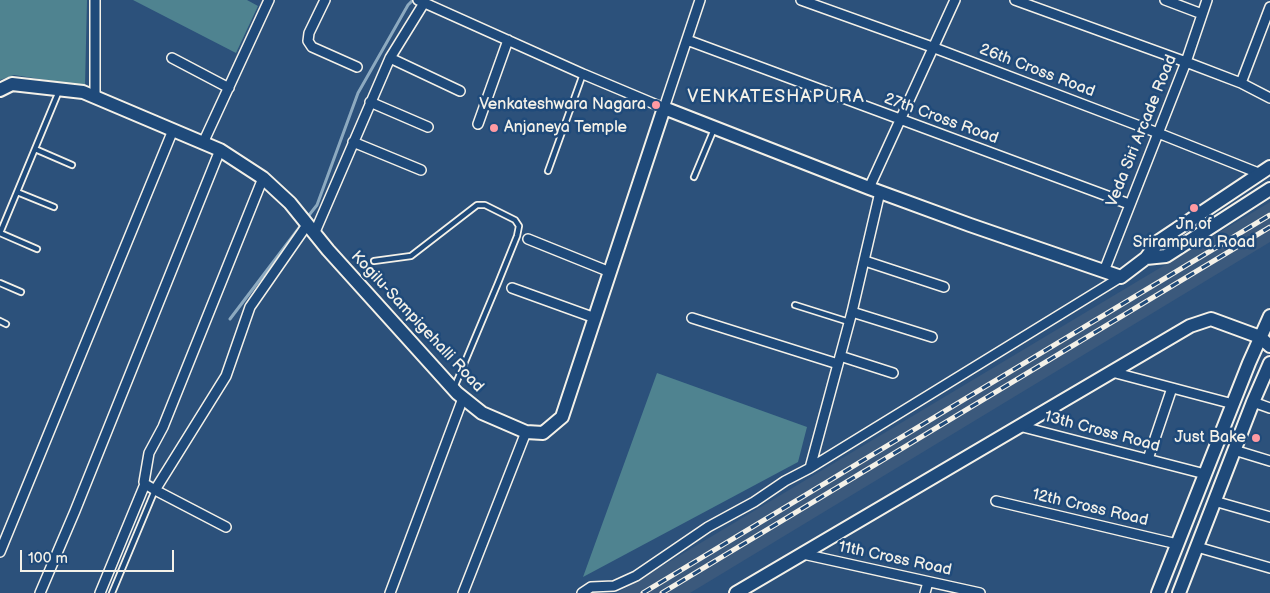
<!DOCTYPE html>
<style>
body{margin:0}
#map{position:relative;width:1270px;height:593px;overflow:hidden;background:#2c517b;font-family:"Balsamiq Sans",sans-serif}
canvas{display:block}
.scale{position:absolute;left:20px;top:550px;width:154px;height:22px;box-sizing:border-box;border:2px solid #f4f1e8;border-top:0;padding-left:6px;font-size:15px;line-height:18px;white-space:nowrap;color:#f4f1e8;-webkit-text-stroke:4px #1f4a7a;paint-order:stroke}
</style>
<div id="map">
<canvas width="1270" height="593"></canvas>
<div class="scale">100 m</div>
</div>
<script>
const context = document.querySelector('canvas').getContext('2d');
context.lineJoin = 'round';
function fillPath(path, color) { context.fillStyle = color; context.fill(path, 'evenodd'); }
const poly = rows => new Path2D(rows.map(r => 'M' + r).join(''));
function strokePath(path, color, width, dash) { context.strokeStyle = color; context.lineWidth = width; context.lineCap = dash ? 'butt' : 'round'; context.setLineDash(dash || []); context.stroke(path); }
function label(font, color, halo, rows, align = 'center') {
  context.font = font + ' "Balsamiq Sans",sans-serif'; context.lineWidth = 5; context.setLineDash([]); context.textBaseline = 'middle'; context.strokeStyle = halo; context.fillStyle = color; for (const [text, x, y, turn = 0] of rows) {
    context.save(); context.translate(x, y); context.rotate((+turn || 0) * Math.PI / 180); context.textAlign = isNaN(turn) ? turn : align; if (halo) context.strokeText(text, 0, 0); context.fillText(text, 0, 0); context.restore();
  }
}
const built = poly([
 [1270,202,1270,242,690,593,617,593]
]);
const green = poly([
 [0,0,87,0,85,86,14,75,0,80],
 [133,0,247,0,258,6,236,53],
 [657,373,807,427,798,462,583,577]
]);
const stream = poly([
 [306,219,317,205,358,93,408,5,413,0],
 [230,319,302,224]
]);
const lane = poly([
 [35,149,72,165],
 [548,171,583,74],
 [694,177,714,129],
 [17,192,54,207],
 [0,233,59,91],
 [0,233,37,249],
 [374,261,411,256,477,205,485,205,515,220,519,226,517,236,498,283,454,388],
 [0,283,21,292],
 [795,305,849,322],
 [0,321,6,324],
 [112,593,155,490]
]);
const street = poly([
 [95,0,95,97],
 [325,0,309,33,308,41,312,47,357,67],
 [418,0,583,74,664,108,700,0],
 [801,0,932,47,1158,133,1261,174],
 [1015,0,1186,62,1241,83,1270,98],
 [1165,0,1202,14],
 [687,40,1129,204],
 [172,58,229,88],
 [390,58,460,91],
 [1241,83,1270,7],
 [370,102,428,127],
 [478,124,508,40],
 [353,142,421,170],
 [203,143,269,0],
 [263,178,163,427,149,453,144,482,145,484,155,490,226,376,250,307,307,225],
 [869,188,955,0],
 [880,192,852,312,810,468,1121,277],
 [315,232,390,58,424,3],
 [528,239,610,272],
 [865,261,944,287],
 [1104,271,1186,62,1207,0],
 [512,288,595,318],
 [852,312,932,337],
 [692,318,838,364],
 [840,356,893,373],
 [1112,372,1233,404],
 [1253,402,1270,408],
 [1019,426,1205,474],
 [1234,450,1270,461],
 [1148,459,1172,388],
 [155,490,226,527],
 [996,501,1177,544],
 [1214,501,1270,517],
 [1197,547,1270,568],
 [0,552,173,130],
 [803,554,980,593],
 [40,593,75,511,220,150],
 [100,593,145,484],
 [390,593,463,398],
 [463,593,526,432],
 [582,593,591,587,614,586,636,576,708,527,754,502,785,481,810,468],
 [925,593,928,582]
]);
const secondary = poly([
 [0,90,12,84,83,92,220,150,263,178,290,203,328,250,457,393,482,413,526,432,543,433,562,417,664,108,869,188,970,225,1121,277,1146,258,1159,241,1270,167],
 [1146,258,1166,256,1270,189],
 [736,593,1190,326,1211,319,1260,337,1270,346],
 [1158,593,1249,363,1270,316],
 [1179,593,1253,402,1270,363]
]);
const rail = poly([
 [643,593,1270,215],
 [662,593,1270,227]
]);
const markers = [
 [656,105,5,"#ff9aa2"],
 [494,128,5,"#ff9aa2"],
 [1194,208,5,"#ff9aa2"],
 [1256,438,5,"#ff9aa2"]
];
const streetNames = [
 ["26th Cross Road",1037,71,21],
 ["27th Cross Road",941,119,20],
 ["Veda Siri Arcade Road",1142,131,-68],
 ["Kogilu-Sampigehalli Road",417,322,47],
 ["13th Cross Road",1102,432,15],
 ["12th Cross Road",1090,508,13],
 ["11th Cross Road",895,559,12]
];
const poiNames = [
 ["Venkateshwara Nagara",646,105],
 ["Anjaneya Temple",504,128,"left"],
 ["Jn of",1194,225,"center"],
 ["Srirampura Road",1194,243,"center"],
 ["Just Bake",1246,438]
];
const neighbourhoodNames = [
 ["VENKATESHAPURA",776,97]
];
fillPath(built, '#3b597c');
fillPath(green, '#4f8390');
strokePath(stream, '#8daac0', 3);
strokePath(lane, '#f4f1e8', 8);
strokePath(street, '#f4f1e8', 12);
strokePath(secondary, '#f4f1e8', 16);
strokePath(lane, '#1f4a7a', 4.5);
strokePath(street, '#1f4a7a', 9);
strokePath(secondary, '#1f4a7a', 12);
strokePath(rail, '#f4f1e8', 5);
strokePath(rail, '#1f4a7a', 3, [9]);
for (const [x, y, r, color] of markers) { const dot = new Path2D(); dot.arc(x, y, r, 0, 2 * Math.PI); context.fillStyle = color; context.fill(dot); strokePath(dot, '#1f4a7a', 2); }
label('16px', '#f4f1e8', '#1f4a7a', streetNames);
label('16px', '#f4f1e8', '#1f4a7a', poiNames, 'right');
context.letterSpacing = '1px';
label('18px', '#f4f1e8', '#1f4a7a', neighbourhoodNames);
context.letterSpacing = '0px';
</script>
